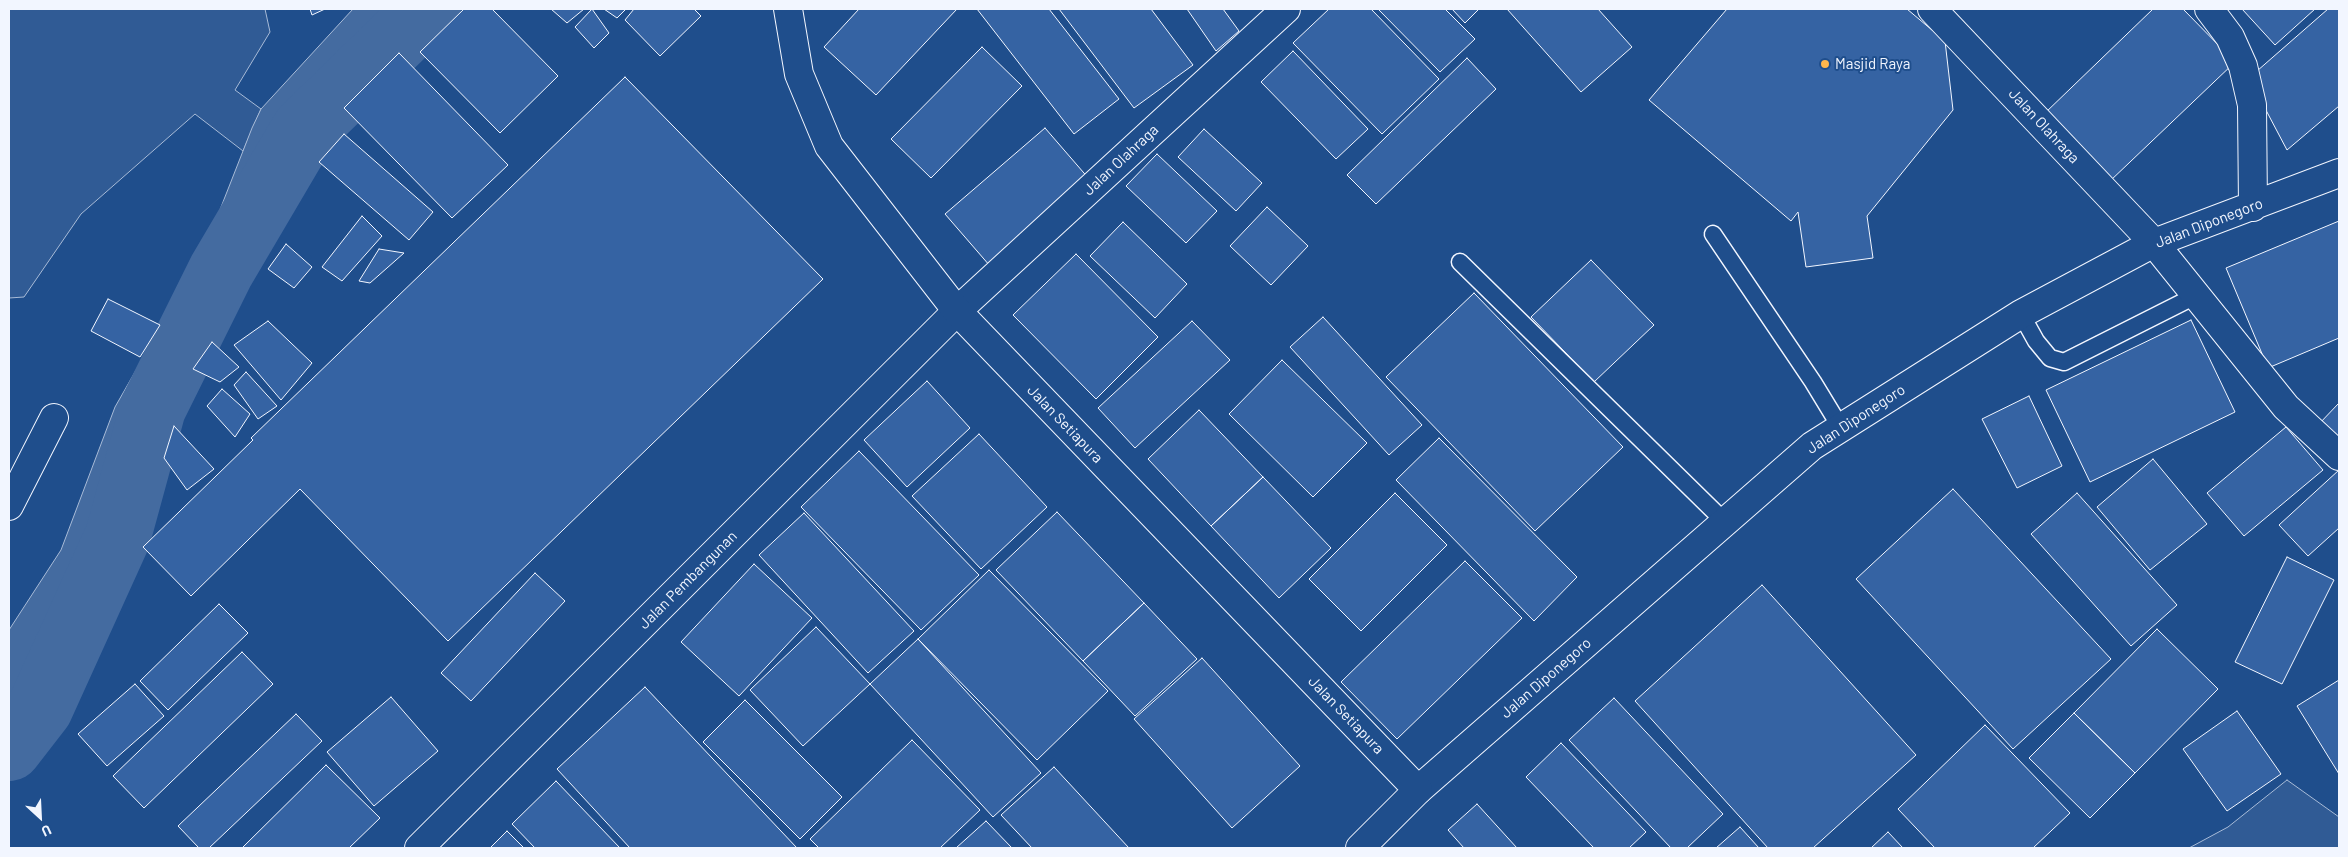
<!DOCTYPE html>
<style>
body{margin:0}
#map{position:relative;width:2348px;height:857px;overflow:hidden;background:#1f4e8c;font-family:Barlow,sans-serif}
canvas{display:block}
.frame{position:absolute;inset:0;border:10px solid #f2f6ff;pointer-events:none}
.north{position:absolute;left:15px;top:792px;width:50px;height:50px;-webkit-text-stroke:4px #1f4e8c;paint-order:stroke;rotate:155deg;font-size:14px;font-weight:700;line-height:20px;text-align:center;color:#f2f6ff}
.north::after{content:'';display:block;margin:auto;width:18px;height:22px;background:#f2f6ff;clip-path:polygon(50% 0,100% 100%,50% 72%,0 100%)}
</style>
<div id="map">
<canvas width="2348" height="857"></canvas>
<div class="frame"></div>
<div class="north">U</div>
</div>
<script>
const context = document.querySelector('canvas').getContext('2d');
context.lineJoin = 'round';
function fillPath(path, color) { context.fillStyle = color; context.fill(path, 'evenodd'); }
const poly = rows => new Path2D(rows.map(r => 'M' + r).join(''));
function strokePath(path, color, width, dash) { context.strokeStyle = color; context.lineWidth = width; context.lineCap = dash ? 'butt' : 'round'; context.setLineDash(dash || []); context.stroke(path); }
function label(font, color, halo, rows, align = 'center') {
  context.font = font + ' Barlow,sans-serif'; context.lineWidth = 4; context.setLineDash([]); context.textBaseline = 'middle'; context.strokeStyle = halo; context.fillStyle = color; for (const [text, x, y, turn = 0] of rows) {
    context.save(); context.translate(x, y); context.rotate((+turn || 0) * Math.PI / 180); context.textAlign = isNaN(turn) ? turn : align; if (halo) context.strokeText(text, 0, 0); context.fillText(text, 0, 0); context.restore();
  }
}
const built = poly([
 [9,9,265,9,270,32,235,90,261,109,243,151,195,114,81,214,24,297,9,298,9,9],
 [2287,780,2339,817,2339,848,2189,848,2228,827,2287,780]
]);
const water = poly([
 [353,9,393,9,349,53,279,150,236,224,138,425,94,560,58,644,9,710,9,630,61,550,115,407,203,253,252,128,261,109,353,9]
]);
const river = poly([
 [9,748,40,708,118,536,153,408,221,271,304,130,428,9]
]);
const building = poly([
 [310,9,325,9,312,15,310,9],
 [464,9,492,9,558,76,500,133,420,52,464,9],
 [551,9,584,9,567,23,551,9],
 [592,9,609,33,594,48,575,27,592,9],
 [604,9,626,9,617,18,604,9],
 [634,9,694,9,701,16,660,56,625,20,634,9],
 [859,9,957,9,876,95,824,47,859,9],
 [977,9,1049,9,1119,99,1074,134,977,9],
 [1059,9,1151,9,1193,65,1134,108,1059,9],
 [1187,9,1223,9,1239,31,1216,51,1187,9],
 [1329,9,1371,9,1439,79,1382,134,1293,43,1329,9],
 [1378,9,1445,9,1475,39,1440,72,1378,9],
 [1452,9,1479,9,1465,23,1452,9],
 [1507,9,1598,9,1632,47,1581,92,1507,9],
 [1727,9,1907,9,1945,41,1953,110,1867,216,1873,258,1806,267,1798,212,1791,221,1649,100,1727,9],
 [2153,9,2183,9,2235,62,2109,182,2044,114,2153,9],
 [2242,9,2315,9,2275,45,2242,9],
 [2328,9,2337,9,2339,11,2339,106,2287,150,2249,78,2328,9],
 [982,47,1022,86,931,178,891,139,982,47],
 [1293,51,1368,129,1336,159,1261,82,1293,51],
 [399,53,508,165,452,218,344,108,399,53],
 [1467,58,1496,89,1376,204,1347,175,1467,58],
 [625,77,823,279,448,641,300,489,191,596,143,547,253,440,251,438,625,77],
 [1045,128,1090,180,990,266,945,214,1045,128],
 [1204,129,1262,183,1236,211,1178,157,1204,129],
 [344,134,433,212,409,240,319,162,344,134],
 [1157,154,1217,211,1186,243,1126,186,1157,154],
 [1267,207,1308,246,1271,285,1230,246,1267,207],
 [362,216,382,236,342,281,322,267,362,216],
 [2339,221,2339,338,2268,368,2226,268,2339,221],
 [1123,222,1187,284,1155,318,1090,256,1123,222],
 [286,244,312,267,294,288,268,269,286,244],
 [379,249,404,253,370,283,359,281,379,249],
 [1076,254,1158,337,1096,399,1013,315,1076,254],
 [1591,260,1654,325,1594,382,1531,317,1591,260],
 [1474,293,1623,447,1535,531,1386,377,1474,293],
 [108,299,160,325,140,357,91,331,108,299],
 [1323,317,1422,425,1389,455,1290,347,1323,317],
 [2191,320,2235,412,2090,482,2046,390,2191,320],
 [268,321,312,363,281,400,234,345,268,321],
 [1192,321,1230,360,1135,448,1098,408,1192,321],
 [212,342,239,367,220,382,193,369,212,342],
 [1282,360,1367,443,1313,497,1229,414,1282,360],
 [246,372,277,406,258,419,234,385,246,372],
 [927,381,970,428,907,487,864,440,927,381],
 [222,389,250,414,235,437,207,406,222,389],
 [2029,396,2062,466,2017,488,1982,419,2029,396],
 [2339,403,2339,445,2318,425,2339,403],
 [1199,410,1263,477,1211,526,1148,459,1199,410],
 [174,426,214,469,187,490,164,458,174,426],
 [2286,427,2323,470,2244,536,2207,493,2286,427],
 [979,434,1047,507,981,569,912,496,979,434],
 [1439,438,1577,577,1534,621,1396,480,1439,438],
 [859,451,979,575,921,630,801,507,859,451],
 [2153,459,2207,524,2150,570,2097,507,2153,459],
 [2339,470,2339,528,2308,556,2279,525,2339,470],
 [1263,477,1331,548,1279,598,1211,526,1263,477],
 [1953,489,2111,659,2013,749,1856,579,1953,489],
 [1395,493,1447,545,1361,631,1309,579,1395,493],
 [2077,493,2177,605,2131,646,2031,534,2077,493],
 [1057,512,1144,603,1083,661,996,570,1057,512],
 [804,513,914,631,868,673,759,555,804,513],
 [2287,557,2334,580,2282,684,2235,662,2287,557],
 [1465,561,1522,618,1397,739,1341,682,1465,561],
 [754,564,812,618,739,696,681,642,754,564],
 [989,570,1108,691,1037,760,918,639,989,570],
 [535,573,565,601,471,701,441,673,535,573],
 [1762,585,1916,755,1813,848,1768,848,1635,701,1762,585],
 [1144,603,1197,659,1135,716,1083,661,1144,603],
 [219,604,248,633,168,710,140,681,219,604],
 [816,627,870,684,803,746,750,690,816,627],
 [2157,629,2218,689,2135,773,2074,713,2157,629],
 [918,639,1041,773,993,817,870,684,918,639],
 [242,652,273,684,144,808,113,776,242,652],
 [1202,658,1300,766,1232,828,1134,719,1202,658],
 [2339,680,2339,774,2297,706,2339,680],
 [135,684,164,716,107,766,78,734,135,684],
 [645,687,797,848,630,848,557,769,645,687],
 [391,697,438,751,374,806,327,752,391,697],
 [1614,698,1723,814,1687,848,1671,848,1569,740,1614,698],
 [745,700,842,797,800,839,703,742,745,700],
 [2237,711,2281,774,2227,811,2183,749,2237,711],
 [2074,713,2135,773,2090,818,2029,758,2074,713],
 [296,714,322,741,209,848,199,848,178,826,296,714],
 [1985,725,2070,813,2033,848,1935,848,1898,809,1985,725],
 [912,740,980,810,940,848,819,848,810,839,912,740],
 [1561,743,1646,832,1629,848,1594,848,1526,777,1561,743],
 [326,765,380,818,349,848,242,848,326,765],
 [1054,767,1129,848,1032,848,1001,815,1054,767],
 [556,781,620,848,535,848,512,824,556,781],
 [1477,804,1517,848,1464,848,1448,830,1477,804],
 [986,821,1012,848,956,848,986,821],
 [1740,827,1759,848,1716,848,1740,827],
 [507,831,524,848,490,848,507,831],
 [1888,832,1903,848,1871,848,1888,832]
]);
const service = poly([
 [1713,234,1813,382,1841,428],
 [1460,262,1725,522],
 [2021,314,2036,341,2050,358,2064,362,2197,295]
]);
const minor = poly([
 [1932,9,2154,243,2286,407,2339,456],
 [2209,9,2230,37,2243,66,2252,105,2253,207],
 [9,506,54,418],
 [1418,790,1812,446,2021,314,2154,243,2339,173],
 [419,848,957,311,1286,9]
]);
const tertiary = poly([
 [788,9,799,74,829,146,957,311,1418,790,1360,848]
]);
const markers = [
 [1825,64,5,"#ffb74d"]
];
const poiNames = [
 ["Masjid Raya",1835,64]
];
const streetNames = [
 ["Jalan Olahraga",2044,126,47],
 ["Jalan Olahraga",1121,160,-43],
 ["Jalan Diponegoro",2209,223,-21],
 ["Jalan Diponegoro",1856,419,-33],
 ["Jalan Setiapura",1065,424,46],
 ["Jalan Pembangunan",688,580,-45],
 ["Jalan Diponegoro",1546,678,-41],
 ["Jalan Setiapura",1346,715,46]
];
fillPath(built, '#305b95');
strokePath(built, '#a8bbd7', 1);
fillPath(water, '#446ba0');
strokePath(water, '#a8bbd7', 1);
strokePath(river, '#446ba0', 66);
fillPath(building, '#3563a3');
strokePath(building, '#f2f6ff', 1);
strokePath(service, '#f2f6ff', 19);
strokePath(minor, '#f2f6ff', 30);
strokePath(tertiary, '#f2f6ff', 30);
strokePath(service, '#1f4e8c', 16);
strokePath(minor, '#1f4e8c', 28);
strokePath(tertiary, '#1f4e8c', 28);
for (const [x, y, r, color] of markers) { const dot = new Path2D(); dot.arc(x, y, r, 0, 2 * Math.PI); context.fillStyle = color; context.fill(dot); strokePath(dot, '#1f4e8c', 2); }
label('15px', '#f2f6ff', '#1f4e8c', poiNames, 'left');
label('15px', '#f2f6ff', '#1f4e8c', streetNames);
</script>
